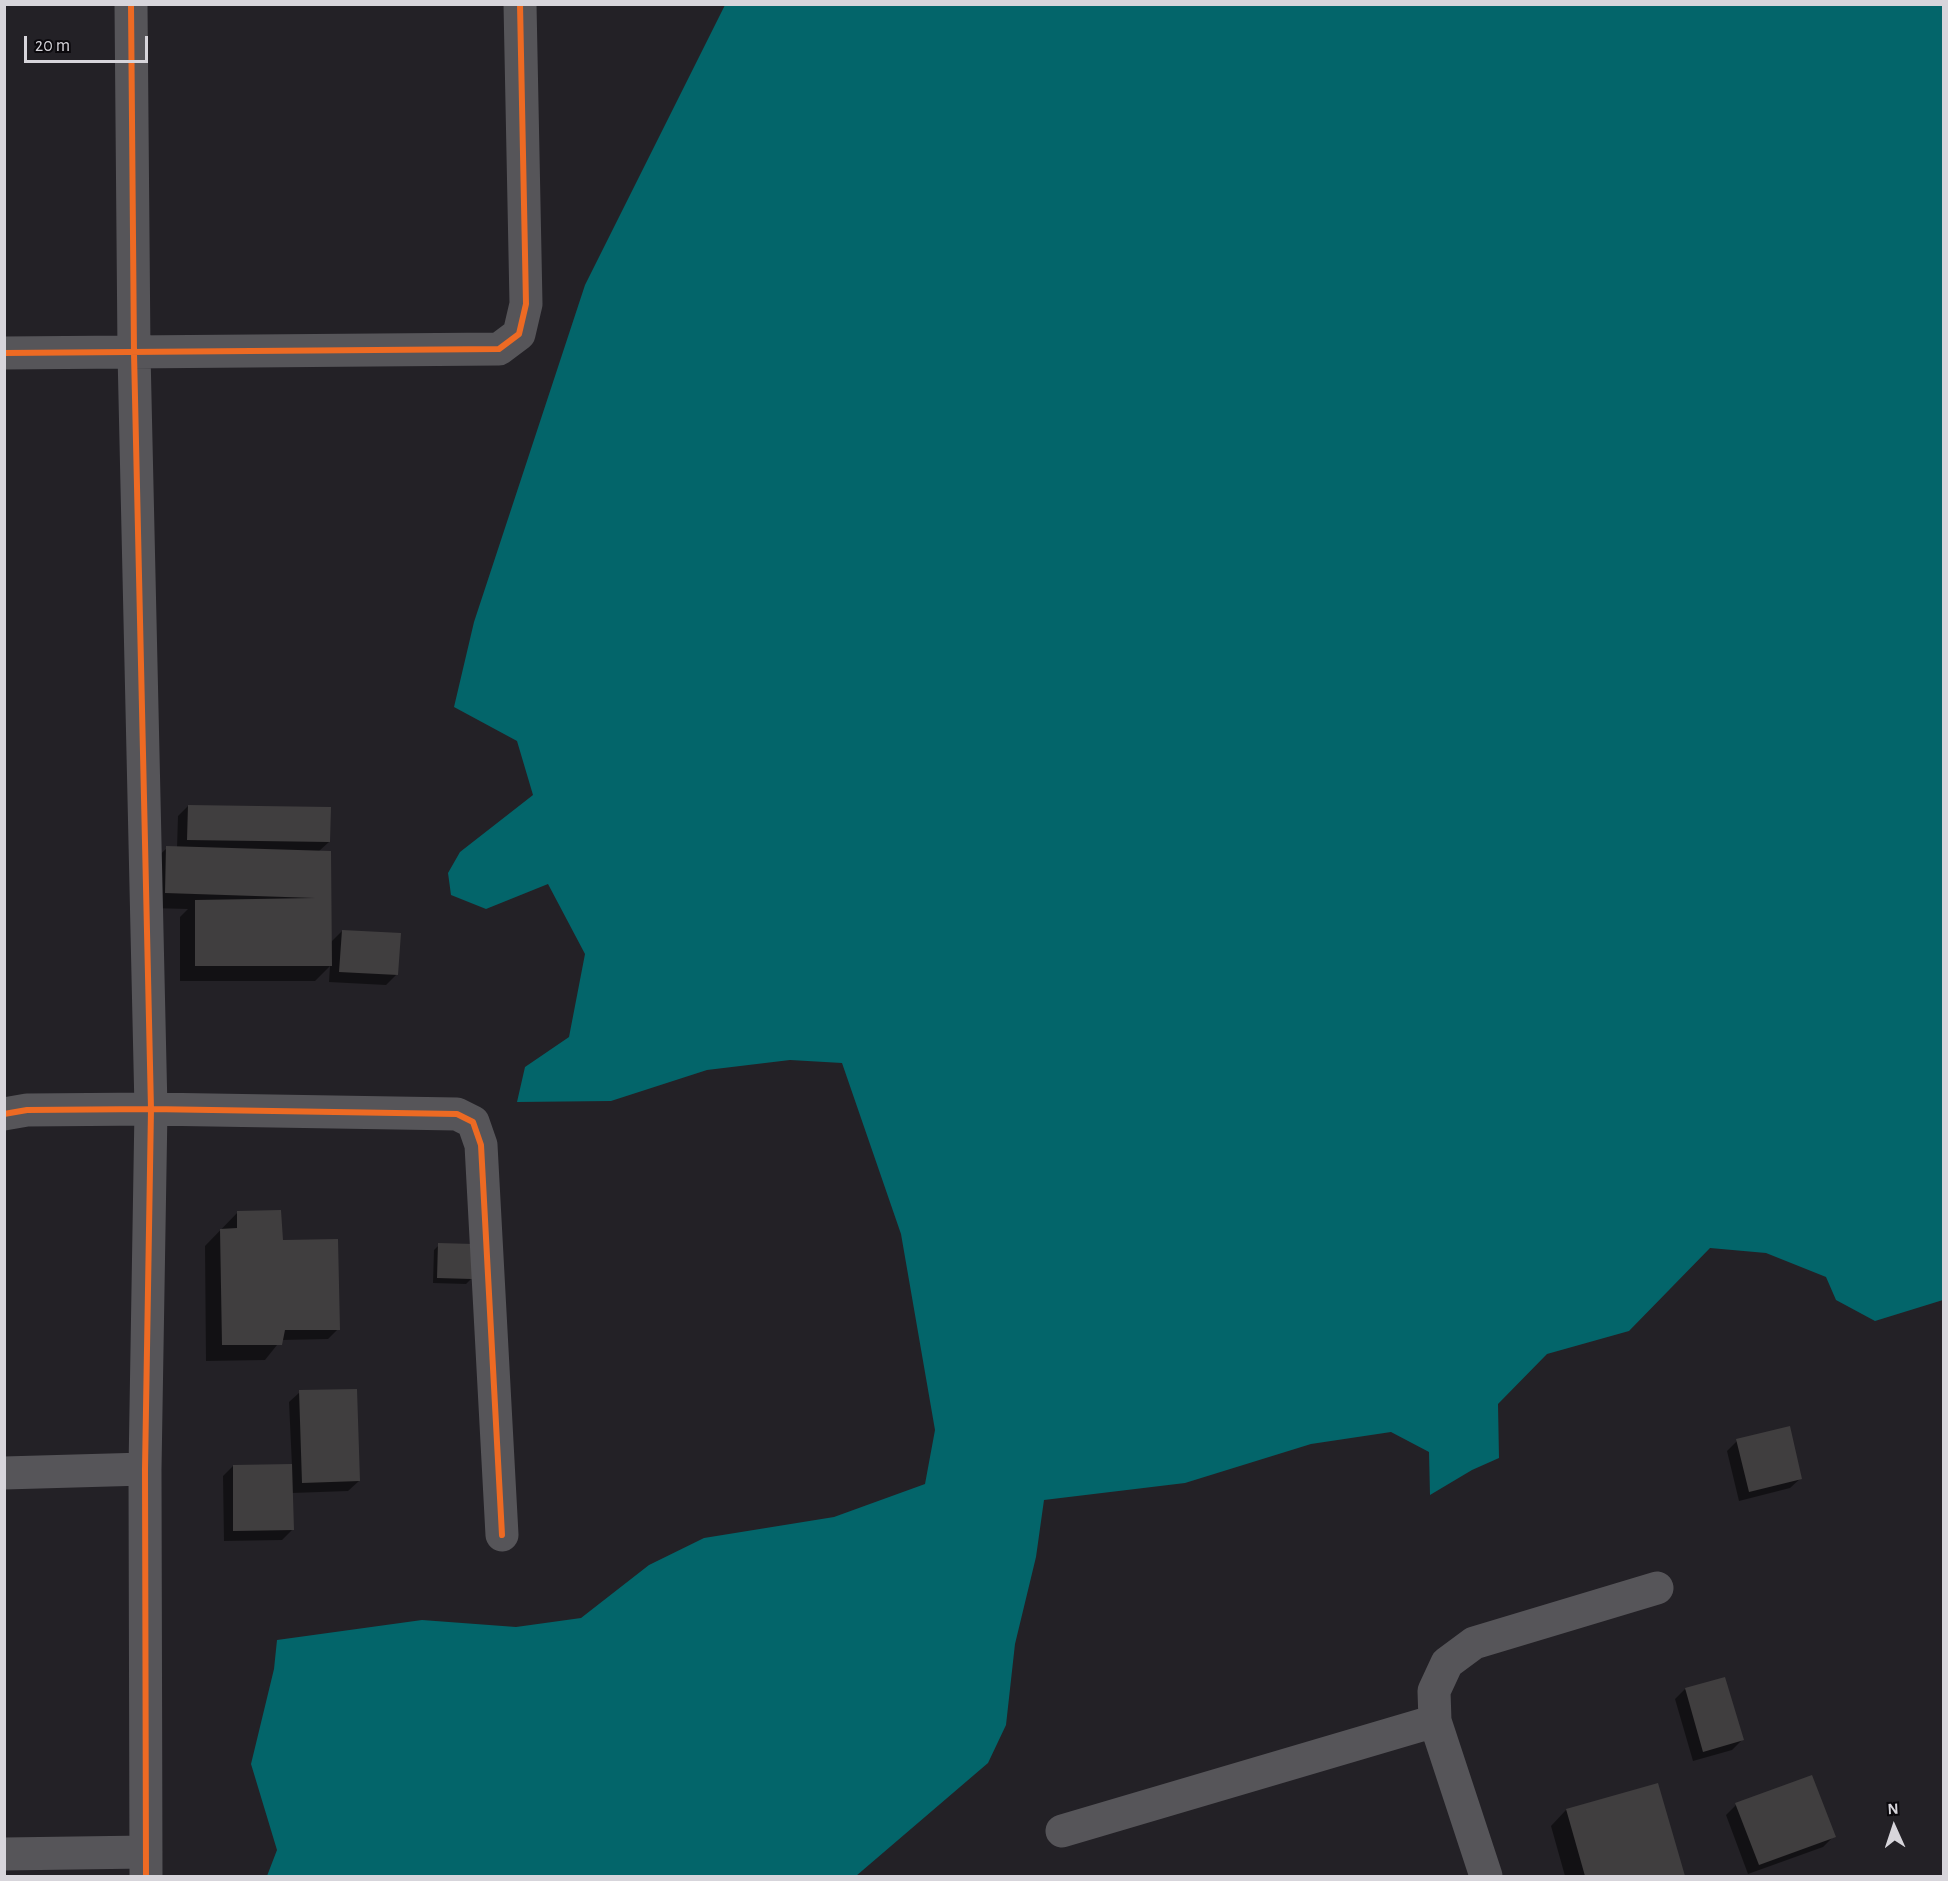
<!DOCTYPE html>
<style>
body{margin:0}
#map{position:relative;width:1948px;height:1881px;overflow:hidden;background:#232126;font-family:"Alegreya Sans",sans-serif}
canvas{display:block}
.frame{position:absolute;inset:0;border:6px solid #d7d5db;pointer-events:none}
.north{position:absolute;left:1864px;top:1797px;width:60px;height:60px;-webkit-text-stroke:4px #0b090d;paint-order:stroke;rotate:357deg;font-size:16px;font-weight:700;line-height:24px;text-align:center;color:#d7d5db}
.north::after{content:'';display:block;margin:auto;width:21px;height:27px;background:#d7d5db;clip-path:polygon(50% 0,100% 100%,50% 72%,0 100%)}
.scale{position:absolute;left:24px;top:36px;width:124px;height:27px;box-sizing:border-box;border:3px solid #d7d5db;border-top:0;padding-left:8px;font-size:18px;line-height:21px;white-space:nowrap;color:#d7d5db;-webkit-text-stroke:4px #0b090d;paint-order:stroke}
</style>
<div id="map">
<canvas width="1948" height="1881"></canvas>
<div class="frame"></div>
<div class="north">N</div>
<div class="scale">20 m</div>
</div>
<script>
const context = document.querySelector('canvas').getContext('2d');
context.lineJoin = 'round';
function fillPath(path, color) { context.fillStyle = color; context.fill(path, 'evenodd'); }
const poly = rows => new Path2D(rows.map(r => 'M' + r).join(''));
function strokePath(path, color, width, dash) { context.strokeStyle = color; context.lineWidth = width; context.lineCap = dash ? 'butt' : 'round'; context.setLineDash(dash || []); context.stroke(path); }
const water = poly([
 [725,5,1943,5,1943,1300,1875,1321,1836,1300,1826,1277,1766,1253,1710,1248,1629,1331,1547,1354,1498,1404,1499,1458,1472,1470,1430,1495,1429,1452,1391,1432,1311,1444,1185,1483,1044,1500,1036,1557,1015,1644,1006,1725,988,1763,856,1876,267,1876,277,1850,251,1764,274,1669,277,1640,422,1620,516,1627,581,1618,649,1565,704,1538,834,1517,925,1484,935,1430,901,1234,842,1063,790,1060,707,1070,611,1101,517,1102,525,1067,569,1037,585,954,548,884,486,909,451,895,448,873,460,852,533,795,517,741,454,707,474,622,585,285]
]);
const shadow = poly([
 [188,806,329,842,318,852,330,943,342,931,397,974,386,985,329,982,330,966,315,981,180,981,180,917,188,909,150,908,151,863,167,848,177,848,178,816],
 [238,1212,281,1244,338,1329,328,1339,281,1340,265,1360,206,1361,205,1246],
 [439,1245,471,1279,466,1284,433,1283,434,1250],
 [300,1392,359,1481,348,1491,292,1493,292,1530,282,1540,224,1541,223,1476,233,1466,292,1466,289,1402],
 [1737,1441,1801,1478,1790,1488,1739,1501,1727,1451],
 [1685,1689,1742,1740,1732,1750,1693,1761,1675,1699],
 [1657,1784,1683,1876,1565,1876,1551,1826,1566,1810],
 [1736,1805,1834,1836,1823,1847,1748,1874,1726,1815]
]);
const building = poly([
 [188,805,331,807,330,842,187,840],
 [166,846,331,851,332,966,195,966,195,900,315,898,165,893],
 [342,930,401,933,398,975,339,972],
 [281,1210,283,1240,338,1239,340,1330,285,1330,282,1345,222,1345,220,1229,237,1228,237,1211],
 [438,1243,474,1244,472,1279,437,1278],
 [357,1389,360,1481,302,1483,299,1390],
 [1790,1426,1802,1479,1749,1492,1736,1439],
 [292,1464,294,1530,233,1531,233,1465],
 [1725,1677,1744,1740,1703,1752,1685,1688],
 [1812,1775,1836,1837,1759,1865,1735,1803],
 [1658,1783,1685,1876,1585,1876,1566,1809]
]);
const minor = poly([
 [131,4,134,353,151,1109,145,1469,146,1876],
 [4,353,499,349,519,334,526,304,520,4],
 [4,1114,27,1110,151,1109,457,1114,473,1122,481,1145,502,1535],
 [4,1473,145,1469],
 [1062,1831,1435,1721],
 [4,1854,146,1852],
 [1486,1876,1435,1721,1434,1691,1447,1663,1474,1643,1657,1588]
]);
const cycleway = poly([
 [131,4,134,353,151,1109,145,1469,146,1876],
 [4,353,499,349,519,334,526,304,520,4],
 [4,1114,27,1110,151,1109,457,1114,473,1122,481,1145,502,1535]
]);
fillPath(water, '#03656a');
fillPath(shadow, '#0007');
fillPath(building, '#403e3f');
strokePath(minor, '#565559', 33);
strokePath(cycleway, '#ed6a23', 6);
</script>
